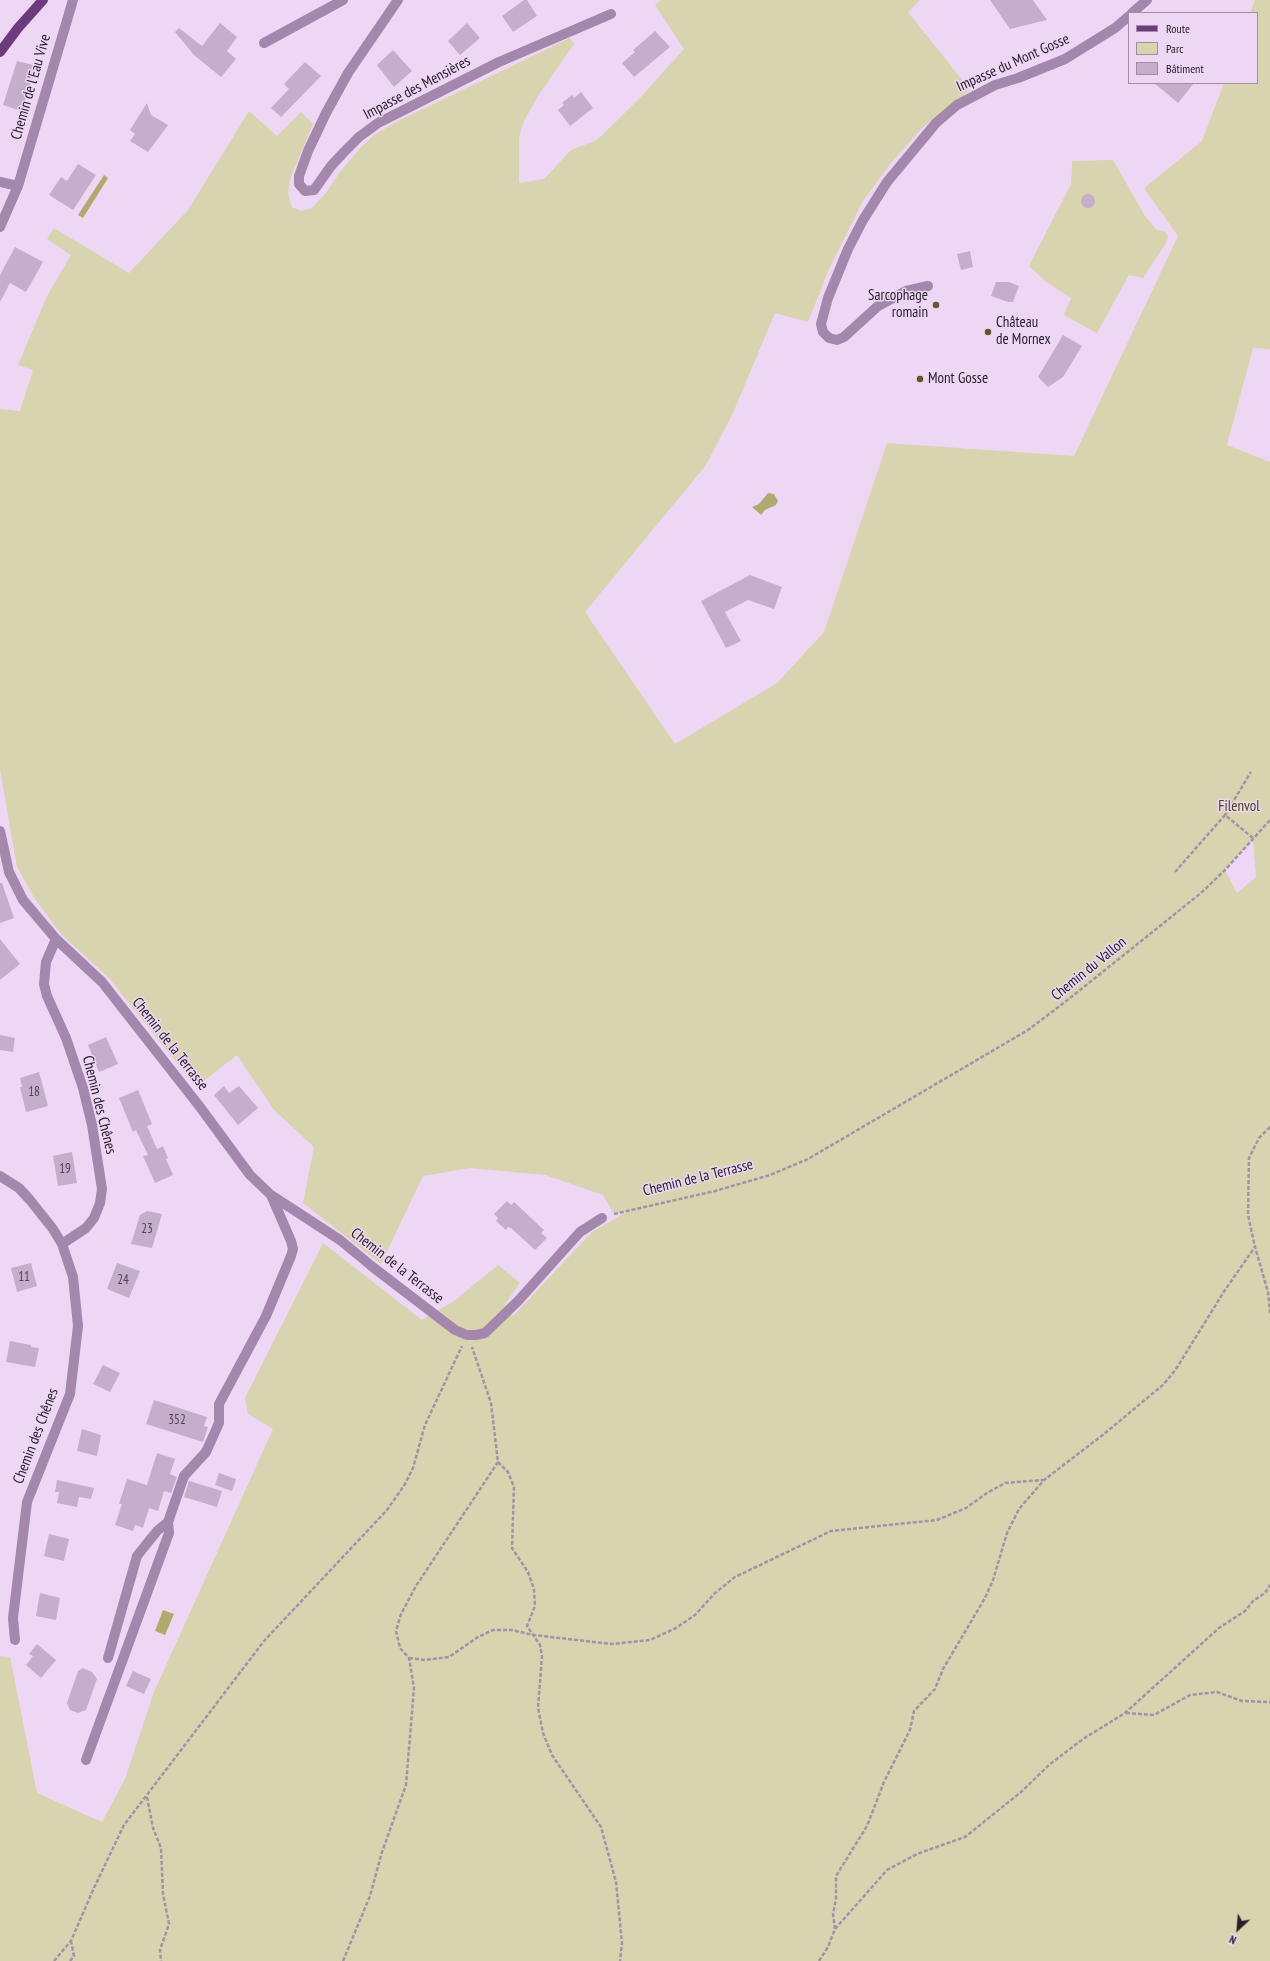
<!DOCTYPE html>
<meta charset="utf-8">
<style>
body{margin:0}
#map{position:relative;width:1270px;height:1961px;overflow:hidden;background:#eed7f5;font-family:"PT Sans Narrow",sans-serif}
canvas{display:block}
.legend{position:absolute;left:1128px;top:12px;width:130px;height:72px;box-sizing:border-box;background:#eed7f5;border:1px solid #9f8ea4;margin:0;padding:5px 7px;list-style:none;font-size:12px;color:#28202b}
.legend li{display:flex;align-items:center;gap:8px;height:20px}
.legend b{width:20px;border:1px solid #9f8ea4}
.north{position:absolute;left:1218px;top:1909px;width:40px;height:40px;-webkit-text-stroke:3px #eed7f5;paint-order:stroke;rotate:206deg;font-size:11px;font-weight:700;line-height:16px;text-align:center;color:#28202b}
.north::after{content:'';display:block;margin:auto;width:14px;height:18px;background:#28202b;clip-path:polygon(50% 0,100% 100%,50% 72%,0 100%)}
</style>
<div id="map">
<canvas width="1270" height="1961"></canvas>
<ul class="legend">
<li><b style="height:5px;background:#6d3b7d"></b>Route</li>
<li><b style="height:11px;background:#d8d4af"></b>Parc</li>
<li><b style="height:11px;background:#c4aecc"></b>Bâtiment</li>
</ul>
<div class="north">N</div>
</div>
<script>
const context = document.querySelector('canvas').getContext('2d');
context.lineJoin = 'round';
function fillPath(path, color) { context.fillStyle = color; context.fill(path, 'evenodd'); }
const poly = rows => new Path2D(rows.map(r => 'M' + r).join(''));
function strokePath(path, color, width, dash) { context.strokeStyle = color; context.lineWidth = width; context.lineCap = dash ? 'butt' : 'round'; context.setLineDash(dash || []); context.stroke(path); }
function label(font, color, halo, rows, align = 'center') {
  context.font = font + ' "PT Sans Narrow",sans-serif'; context.lineWidth = 3; context.setLineDash([]); context.textBaseline = 'middle'; context.strokeStyle = halo; context.fillStyle = color; for (const [text, x, y, turn = 0] of rows) {
    context.save(); context.translate(x, y); context.rotate((+turn || 0) * Math.PI / 180); context.textAlign = isNaN(turn) ? turn : align; if (halo) context.strokeText(text, 0, 0); context.fillText(text, 0, 0); context.restore();
  }
}
const green = poly([
 [661,0,920,0,908,12,970,90,922,128,891,163,863,201,829,269,808,322,775,313,733,413,706,465,585,612,675,744,777,683,824,632,887,443,1074,456,1178,236,1144,188,1202,141,1224,83,1257,83,1257,13,1250,13,1255,0,1270,0,1270,349,1253,348,1227,445,1270,462,1270,1961,0,1961,0,1656,10,1657,37,1793,102,1822,125,1779,154,1692,273,1429,248,1414,245,1398,323,1243,422,1320,454,1301,498,1265,520,1283,505,1304,513,1316,592,1232,628,1211,614,1214,603,1195,545,1175,470,1168,423,1176,381,1264,303,1203,314,1147,274,1110,237,1055,196,1087,108,977,61,934,35,899,17,867,0,770,0,409,20,411,33,370,18,365,47,296,71,255,47,239,54,228,129,273,188,210,249,111,277,136,301,112,313,124,290,179,288,194,292,207,301,211,312,208,325,194,340,172,362,146,374,135,398,121,570,38,574,44,538,96,524,121,519,137,519,183,544,179,571,150,597,140,638,100,684,49,655,5],
 [1253,839,1256,877,1237,893,1225,870],
 [1113,160,1145,216,1157,230,1164,231,1168,236,1166,243,1143,278,1129,275,1097,333,1064,315,1071,298,1045,281,1029,266,1071,184,1072,161]
]);
const water = poly([
 [104,175,108,178,83,218,78,215],
 [768,493,774,494,778,501,776,505,765,510,761,515,752,507,759,504],
 [163,1610,174,1614,165,1635,155,1631]
]);
const building = poly([
 [524,0,527,0,537,16,513,32,502,16],
 [990,0,1033,0,1047,20,1010,29],
 [220,23,237,37,227,51,236,59,221,77,194,55,175,32,179,28,202,46],
 [467,23,480,38,460,55,448,41],
 [655,31,670,47,634,77,622,63,635,52,633,50],
 [393,50,412,71,394,87,377,65],
 [17,61,37,66,21,111,3,105],
 [305,62,321,76,281,117,271,108,289,89,284,84],
 [1154,83,1194,83,1178,103],
 [581,92,593,108,570,126,558,110,564,105,562,103,572,95,574,98],
 [147,103,151,115,168,125,148,152,130,141,135,134,130,130],
 [78,164,96,175,73,210,49,195,61,177,67,181],
 '1081 201a7 7 0 1 1 14 0a7 7 0 1 1-14 0Z',
 [15,247,43,262,26,292,10,283,0,302,0,275],
 [970,251,973,267,961,270,957,254],
 [996,282,1009,282,1019,286,1013,302,1008,302,991,296],
 [1063,335,1082,346,1063,377,1048,387,1038,377],
 [750,575,782,587,774,609,748,600,725,612,741,641,726,648,701,601],
 [0,883,2,883,14,918,0,923],
 [0,939,20,964,0,980],
 [0,1035,15,1038,13,1052,0,1050],
 [106,1037,118,1064,99,1072,88,1045],
 [39,1072,48,1106,26,1112,20,1087,22,1087,20,1078],
 [224,1086,229,1093,239,1086,258,1108,238,1125,214,1095],
 [138,1090,152,1124,147,1126,157,1149,163,1146,168,1158,166,1159,173,1175,155,1183,143,1156,148,1155,136,1130,133,1132,119,1098],
 [72,1152,77,1183,58,1186,53,1156],
 [507,1201,511,1205,514,1202,544,1230,541,1233,547,1238,535,1250,511,1228,508,1227,506,1230,496,1221,498,1218,494,1214],
 [147,1211,162,1214,152,1248,131,1244,140,1215],
 [31,1263,37,1286,17,1292,11,1268],
 [117,1263,140,1271,129,1298,107,1289],
 [10,1341,31,1345,31,1347,39,1348,35,1367,6,1362],
 [103,1365,120,1373,110,1392,93,1384],
 [154,1400,207,1417,204,1426,208,1427,203,1442,146,1424],
 [82,1429,101,1435,97,1456,77,1451],
 [157,1453,175,1459,170,1474,177,1477,171,1493,164,1491,158,1511,149,1508,143,1528,135,1525,133,1531,115,1525,122,1504,119,1504,127,1479,147,1485],
 [219,1473,236,1479,232,1491,215,1485],
 [57,1480,94,1488,91,1499,79,1497,77,1507,57,1503,59,1492,55,1492],
 [189,1481,222,1491,217,1507,184,1497],
 [49,1534,69,1539,64,1561,44,1556],
 [40,1593,60,1598,56,1620,36,1616],
 [37,1644,56,1660,41,1678,26,1665,33,1656,29,1654],
 [83,1668,92,1672,97,1679,86,1710,78,1713,70,1710,67,1703,78,1671],
 [133,1671,151,1679,144,1694,126,1686]
]);
const path = poly([
 [1225,815,1251,772],
 [1175,872,1225,815,1253,838],
 [1270,1127,1259,1138,1249,1158,1248,1215,1255,1247,1268,1292,1270,1313],
 [614,1214,715,1191,770,1175,808,1159,1028,1030,1065,1002,1201,893,1225,870,1270,820],
 [498,1462,508,1472,514,1487,512,1548,528,1572,534,1589,535,1606,527,1626,540,1645,542,1656,538,1708,543,1733,552,1755,601,1827,616,1882,622,1943,620,1961],
 [409,1658,425,1660,449,1657,478,1637,493,1630,512,1630,533,1635,612,1644,650,1640,676,1628,695,1615,715,1593,735,1577,831,1531,937,1520,966,1508,987,1493,1005,1483,1043,1480],
 [1126,1713,1154,1715,1190,1695,1217,1692,1242,1701,1270,1702],
 [147,1797,153,1828,161,1848,163,1894,169,1924,160,1950,161,1961],
 [835,1929,833,1914,836,1899,836,1876,867,1826,884,1782,910,1730,914,1711,935,1689,943,1669,985,1598,993,1580,1007,1533,1019,1509,1044,1480,1104,1434,1164,1384,1176,1369,1225,1290,1255,1247],
 [54,1961,71,1941,93,1890,124,1825,264,1641,387,1510,405,1484,413,1468,425,1425,462,1346],
 [70,1961,74,1956,71,1941],
 [343,1961,370,1896,382,1852,406,1785,414,1688,409,1658,400,1648,396,1631,401,1614,416,1586,498,1462,491,1403,472,1347],
 [819,1961,828,1947,835,1929,887,1870,917,1854,965,1837,1021,1792,1050,1764,1083,1739,1125,1713,1219,1628,1245,1611,1253,1601,1265,1593,1270,1585]
]);
const minor = poly([
 [398,0,348,73,326,113,308,151,299,176,299,184,305,191,314,190,331,166,344,152,359,137,378,123,499,62,611,14],
 [1132,13,1147,0],
 [264,43,343,0],
 [0,182,18,186],
 [0,227,18,186,73,0],
 [928,286,906,291,878,306,844,337,837,340,829,338,823,332,821,324,828,298,848,249,863,220,887,182,936,123,957,105,995,85,1018,78,1065,59,1115,28,1129,16],
 [0,831,9,872,23,900,56,939,102,982,200,1107,250,1175,271,1195,340,1240,374,1268,455,1330,467,1335,476,1335,485,1333,518,1301,580,1232,602,1218],
 [56,939,46,962,44,984,47,996,66,1038,83,1088,92,1125,102,1189,100,1203,94,1218,86,1228,62,1244],
 [0,1176,19,1188,30,1200,53,1229,62,1244,73,1277,78,1326,70,1394,27,1502,13,1618,15,1640],
 [108,1658,137,1556,157,1531,168,1522,184,1476,206,1452,219,1423,219,1404,266,1316,291,1256,293,1249,291,1241,271,1195],
 [86,1760,169,1533,168,1522]
]);
const major = poly([
 [0,52,18,28,43,0]
]);
const markers = [
 [936,305,4,"#5f5926"],
 [988,332,4,"#5f5926"],
 [920,379,4,"#5f5926"]
];
const numberNames = [
 ["18",34,1092],
 ["19",65,1169],
 ["23",147,1229],
 ["11",24,1277],
 ["24",123,1280],
 ["352",177,1420]
];
const streetNames = [
 ["Impasse du Mont Gosse",1013,63,-24],
 ["Chemin de l'Eau Vive",31,87,-74],
 ["Impasse des Mensières",417,88,-28],
 ["Chemin du Vallon",1089,969,-39],
 ["Chemin de la Terrasse",170,1044,52],
 ["Chemin des Chênes",99,1105,76],
 ["Chemin de la Terrasse",698,1178,-14],
 ["Chemin de la Terrasse",397,1266,38],
 ["Chemin des Chênes",36,1436,-69]
];
const poiNames = [
 ["Sarcophage",928,296,"right"],
 ["romain",928,313,"right"],
 ["Château",996,323],
 ["de Mornex",996,340],
 ["Mont Gosse",928,379]
];
const parkNames = [
 ["Filenvol",1239,807]
];
fillPath(green, '#d8d4af');
fillPath(water, '#b0aa6f');
fillPath(building, '#c4aecc');
strokePath(path, '#a392a9', 2.5, [4, 2]);
strokePath(minor, '#a387ac', 10);
strokePath(major, '#6d3b7d', 10);
for (const [x, y, r, color] of markers) { const dot = new Path2D(); dot.arc(x, y, r, 0, 2 * Math.PI); context.fillStyle = color; context.fill(dot); strokePath(dot, '#eed7f5', 1.5); }
label('13px', '#4f4453', null, numberNames);
label('15px', '#28202b', '#eed7f5', streetNames);
label('15px', '#28202b', '#eed7f5', poiNames, 'left');
label('15px', '#494416', '#eed7f5', parkNames);
</script>
